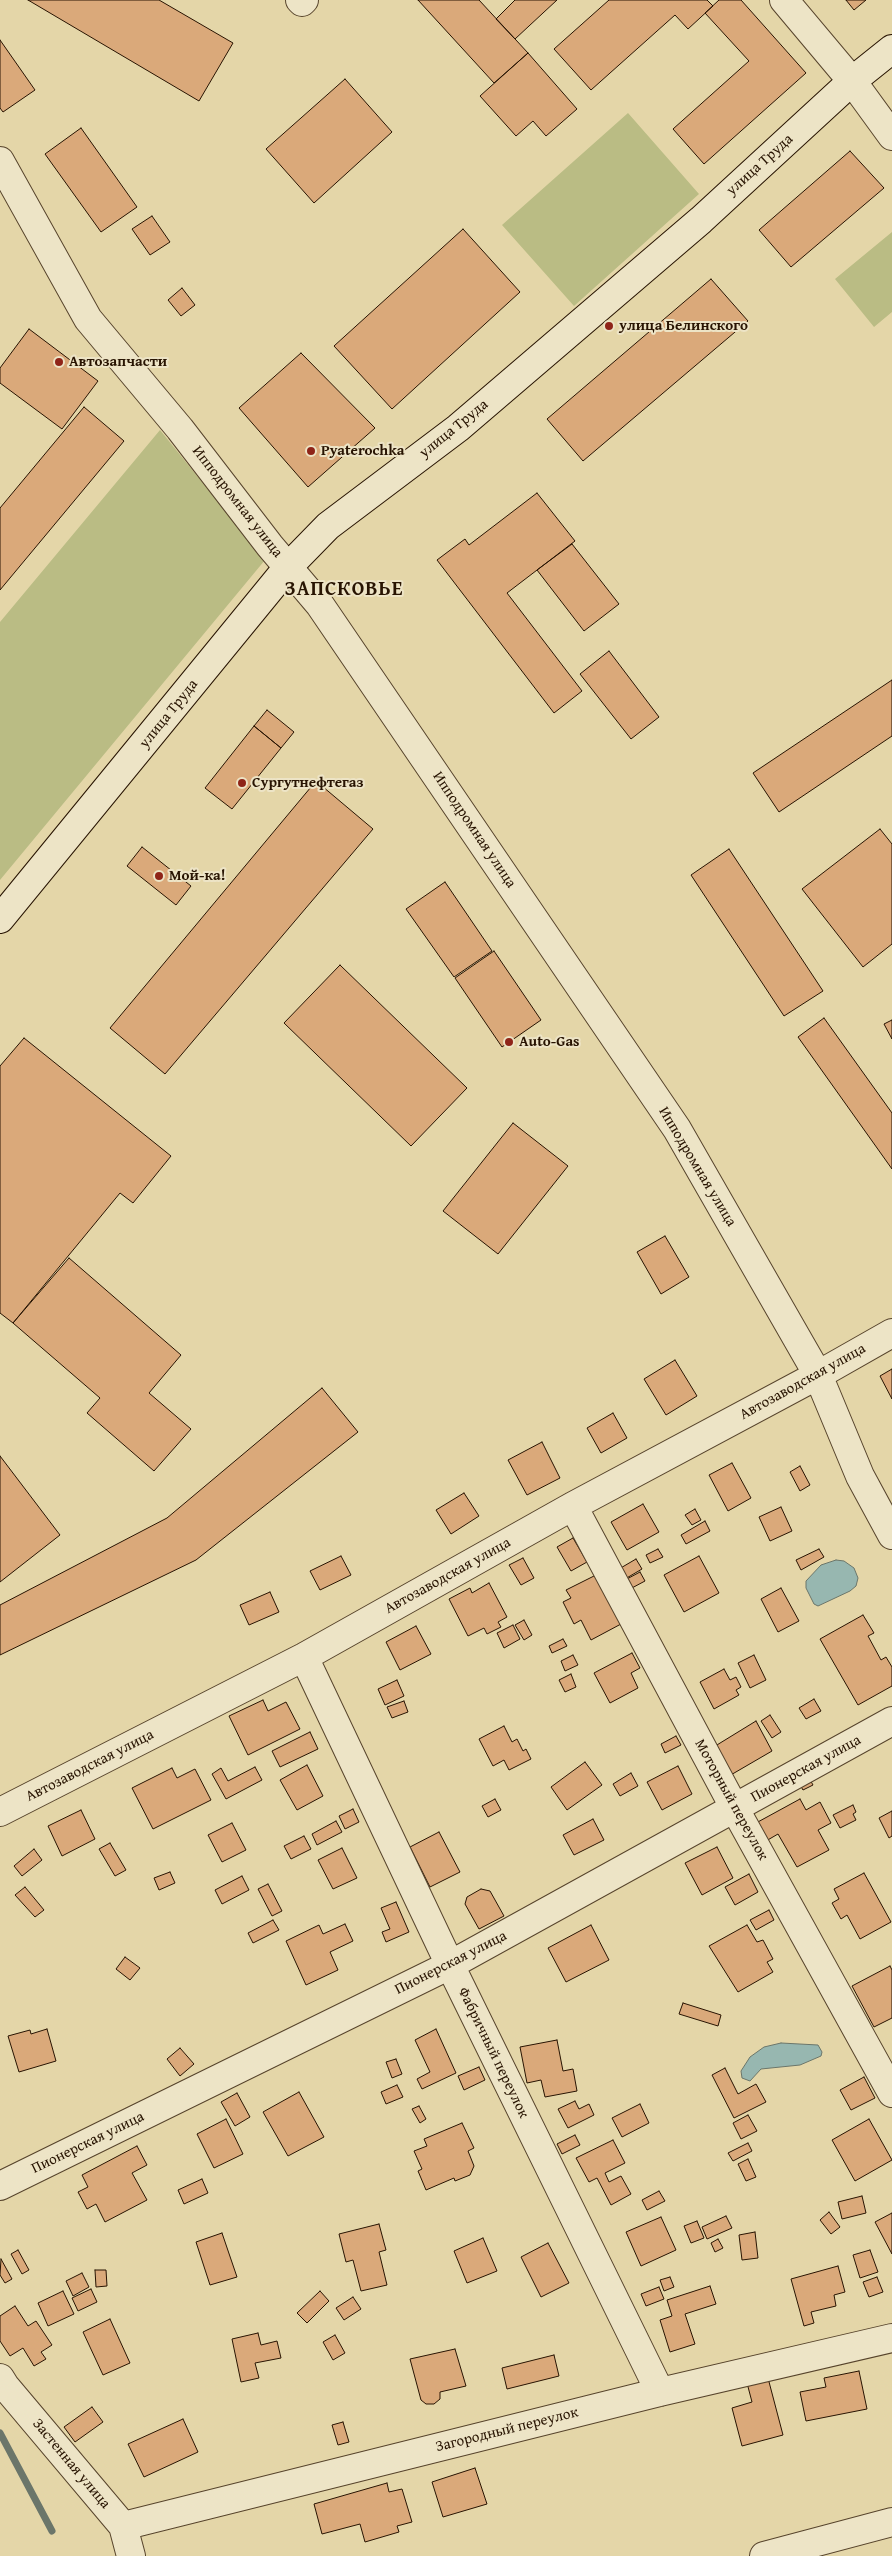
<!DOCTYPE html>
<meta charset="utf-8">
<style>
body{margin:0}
canvas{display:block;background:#e4d6a8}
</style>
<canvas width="892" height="2556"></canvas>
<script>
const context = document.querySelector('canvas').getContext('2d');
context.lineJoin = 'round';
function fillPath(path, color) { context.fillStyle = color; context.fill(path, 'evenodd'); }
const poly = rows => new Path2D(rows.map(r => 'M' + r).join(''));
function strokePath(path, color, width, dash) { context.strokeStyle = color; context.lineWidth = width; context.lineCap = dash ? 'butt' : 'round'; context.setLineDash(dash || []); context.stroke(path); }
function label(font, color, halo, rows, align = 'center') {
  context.font = font + ' "Gentium Book Plus",serif'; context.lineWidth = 4; context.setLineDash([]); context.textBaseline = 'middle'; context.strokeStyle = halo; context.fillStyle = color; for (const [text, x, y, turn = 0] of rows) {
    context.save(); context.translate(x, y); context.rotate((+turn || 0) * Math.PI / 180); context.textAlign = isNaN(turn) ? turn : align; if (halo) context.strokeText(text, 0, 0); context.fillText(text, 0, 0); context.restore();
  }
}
const green = poly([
 [628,113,699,194,574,306,502,225],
 [892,232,892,312,874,327,835,279],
 [160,430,265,560,0,880,0,622]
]);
const water = poly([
 [836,1560,844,1561,854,1568,858,1578,856,1586,850,1591,818,1606,814,1604,806,1588,806,1581,821,1565,836,1560],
 [781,2043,818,2045,822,2052,821,2056,800,2065,761,2069,750,2081,742,2078,741,2071,750,2057,764,2047,781,2043]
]);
const stream = poly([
 [0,2433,52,2531]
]);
const building = poly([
 [28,0,159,0,233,43,199,101,28,0],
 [418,0,479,0,528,53,494,83,418,0],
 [515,0,557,0,515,39,496,19,515,0],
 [609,0,707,0,713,6,688,29,675,15,591,90,554,49,609,0],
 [719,0,741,0,806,73,704,164,673,129,749,61,705,13,719,0],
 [846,0,866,0,854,10,846,0],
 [0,40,35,90,3,112,0,108,0,40],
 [528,53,577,109,546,136,533,121,516,136,480,96,528,53],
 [345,79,392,132,314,203,266,149,345,79],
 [81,128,137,207,101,232,45,154,81,128],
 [850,151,884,188,791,267,759,230,850,151],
 [152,216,170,242,150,255,132,229,152,216],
 [463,229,520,292,392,409,334,346,463,229],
 [711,279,748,321,583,461,547,419,711,279],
 [182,288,195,305,181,316,168,300,182,288],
 [29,329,98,381,62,429,0,383,0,368,29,329],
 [301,353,375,428,308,487,239,408,301,353],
 [84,407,124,441,0,590,0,508,84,407],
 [537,493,575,541,507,593,582,691,554,713,437,560,465,539,469,545,537,493],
 [572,544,619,604,584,631,537,570,572,544],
 [609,651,659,717,631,739,580,674,609,651],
 [892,680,892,736,779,812,753,773,892,680],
 [267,710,294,732,281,748,254,726,267,710],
 [254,726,281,748,232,809,205,788,254,726],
 [316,781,373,829,165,1074,110,1028,316,781],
 [880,829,892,844,892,944,863,967,802,889,880,829],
 [142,847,191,886,176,905,127,866,142,847],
 [729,849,823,991,784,1016,691,875,729,849],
 [445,882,492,951,454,977,406,909,445,882],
 [494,951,541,1020,502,1047,455,978,494,951],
 [340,965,467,1088,411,1146,284,1023,340,965],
 [824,1018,892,1113,892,1169,798,1037,824,1018],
 [892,1020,892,1039,884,1024,892,1020],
 [24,1038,171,1156,133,1203,120,1193,13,1323,0,1313,0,1066,24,1038],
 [513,1123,568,1166,498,1254,443,1211,513,1123],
 [665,1236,689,1277,661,1294,637,1252,665,1236],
 [69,1258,181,1355,149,1393,191,1429,154,1471,87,1413,100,1398,13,1323,69,1258],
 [675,1360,697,1396,666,1415,644,1379,675,1360],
 [892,1369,892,1399,880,1376,892,1369],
 [322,1388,358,1432,196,1560,0,1655,0,1605,167,1518,322,1388],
 [613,1413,627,1438,601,1453,587,1428,613,1413],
 [542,1442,560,1478,527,1495,508,1460,542,1442],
 [0,1456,60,1535,0,1582,0,1456],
 [732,1463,751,1498,728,1511,709,1475,732,1463],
 [800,1466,810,1485,800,1491,790,1472,800,1466],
 [464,1493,479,1516,451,1534,436,1510,464,1493],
 [643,1504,659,1532,627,1550,611,1522,643,1504],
 [781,1507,792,1531,770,1541,759,1517,781,1507],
 [695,1509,701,1520,692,1525,685,1515,695,1509],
 [705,1521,710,1531,686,1544,681,1535,705,1521],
 [573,1538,587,1562,571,1571,557,1547,573,1538],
 [658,1549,663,1557,650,1563,646,1555,658,1549],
 [819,1549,824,1557,801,1570,796,1560,819,1549],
 [341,1556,351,1575,320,1590,310,1571,341,1556],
 [699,1556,719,1593,684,1612,664,1575,699,1556],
 [523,1558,534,1578,521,1585,509,1565,523,1558],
 [636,1559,642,1569,625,1579,619,1569,636,1559],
 [640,1572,645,1581,630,1589,625,1580,640,1572],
 [596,1575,621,1624,591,1640,581,1620,574,1624,563,1602,571,1598,566,1590,596,1575],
 [489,1583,507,1617,498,1622,501,1627,487,1634,484,1628,468,1636,449,1599,470,1588,472,1593,489,1583],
 [781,1588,799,1621,778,1632,761,1599,781,1588],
 [270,1592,279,1612,249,1625,240,1605,270,1592],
 [863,1615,874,1633,868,1636,881,1660,886,1657,892,1667,892,1686,858,1705,820,1639,863,1615],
 [524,1620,532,1635,524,1640,515,1625,524,1620],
 [513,1625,520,1639,504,1648,497,1633,513,1625],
 [416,1626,431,1654,400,1670,386,1642,416,1626],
 [563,1639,567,1646,552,1653,549,1646,563,1639],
 [632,1653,640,1668,631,1673,638,1688,610,1703,594,1673,632,1653],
 [573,1655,578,1665,565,1671,561,1661,573,1655],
 [754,1655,766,1680,750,1688,738,1663,754,1655],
 [724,1669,730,1680,736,1677,741,1687,736,1690,739,1695,714,1709,700,1682,724,1669],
 [571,1674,576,1687,565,1692,559,1680,571,1674],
 [397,1680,404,1696,385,1705,378,1689,397,1680],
 [814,1699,821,1711,806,1719,799,1708,814,1699],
 [263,1700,268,1711,286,1702,300,1729,248,1755,229,1716,263,1700],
 [404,1701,408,1712,392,1718,387,1707,404,1701],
 [770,1715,781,1732,772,1738,761,1721,770,1715],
 [756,1721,772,1751,729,1776,712,1748,756,1721],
 [504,1726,512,1742,517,1739,523,1751,526,1749,531,1759,509,1770,504,1760,493,1766,479,1739,504,1726],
 [310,1732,318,1749,280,1767,272,1751,310,1732],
 [676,1736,681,1745,665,1753,661,1744,676,1736],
 [585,1762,602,1785,567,1810,551,1787,585,1762],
 [307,1765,323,1796,297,1810,280,1780,307,1765],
 [678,1766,692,1794,662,1810,647,1782,678,1766],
 [255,1767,262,1780,226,1799,212,1774,221,1768,228,1781,255,1767],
 [172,1768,177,1778,195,1769,211,1800,153,1829,132,1788,172,1768],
 [631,1773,638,1786,620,1796,613,1784,631,1773],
 [809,1778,813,1785,803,1790,799,1783,809,1778],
 [495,1799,501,1810,488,1817,482,1806,495,1799],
 [800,1799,806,1810,820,1802,831,1823,818,1830,829,1850,797,1867,778,1834,766,1841,756,1823,800,1799],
 [853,1805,856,1812,853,1814,856,1820,840,1828,833,1815,853,1805],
 [353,1809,359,1822,345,1829,339,1816,353,1809],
 [81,1810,95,1839,62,1856,48,1826,81,1810],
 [892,1811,892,1836,889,1838,879,1818,892,1811],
 [593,1819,604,1840,574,1855,563,1835,593,1819],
 [336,1821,342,1832,317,1845,312,1834,336,1821],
 [232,1823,246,1850,222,1862,208,1835,232,1823],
 [439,1832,460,1872,430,1887,410,1847,439,1832],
 [304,1836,311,1849,291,1859,284,1846,304,1836],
 [110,1843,126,1870,115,1876,99,1849,110,1843],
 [717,1847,733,1878,702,1895,685,1863,717,1847],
 [342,1848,357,1878,333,1889,318,1860,342,1848],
 [34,1849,42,1860,22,1876,14,1866,34,1849],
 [170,1872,175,1883,159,1890,154,1878,170,1872],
 [864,1873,891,1922,860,1939,847,1915,841,1919,832,1903,839,1899,834,1889,864,1873],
 [749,1874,758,1892,735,1905,725,1887,749,1874],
 [242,1876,249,1890,222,1904,215,1890,242,1876],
 [268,1884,282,1911,272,1916,258,1889,268,1884],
 [25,1887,44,1910,35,1917,15,1895,25,1887],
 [481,1889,490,1891,504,1916,479,1929,465,1904,467,1897,481,1889],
 [396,1902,409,1932,386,1942,382,1932,390,1929,381,1908,396,1902],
 [769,1910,774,1920,756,1930,750,1920,769,1910],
 [273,1920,279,1930,253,1943,248,1933,273,1920],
 [345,1924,353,1941,330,1952,338,1970,306,1985,286,1941,319,1925,323,1934,345,1924],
 [591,1925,609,1960,566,1982,548,1948,591,1925],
 [747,1925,757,1942,763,1940,773,1959,767,1962,773,1972,738,1992,709,1946,747,1925],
 [125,1957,140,1968,130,1980,116,1969,125,1957],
 [890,1966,892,1970,892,2018,874,2027,852,1986,890,1966],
 [683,2003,721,2015,718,2026,679,2014,683,2003],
 [47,2029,56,2061,19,2072,8,2036,30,2030,31,2034,47,2029],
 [436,2029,456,2073,422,2089,417,2079,430,2072,415,2040,436,2029],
 [557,2040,563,2071,573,2069,577,2091,545,2097,541,2080,527,2083,520,2047,557,2040],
 [180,2048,194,2064,180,2076,167,2059,180,2048],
 [396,2059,402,2074,392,2078,386,2062,396,2059],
 [479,2067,485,2080,464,2090,458,2076,479,2067],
 [725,2068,738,2094,756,2084,766,2102,734,2118,712,2075,725,2068],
 [864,2077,875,2098,851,2110,840,2090,864,2077],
 [397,2085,403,2097,386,2104,381,2092,397,2085],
 [299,2092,324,2137,288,2156,263,2112,299,2092],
 [237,2093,250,2117,235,2126,221,2102,237,2093],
 [575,2101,579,2109,589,2104,594,2115,568,2128,558,2109,575,2101],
 [640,2104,649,2123,622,2137,612,2118,640,2104],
 [419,2106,426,2119,420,2123,412,2109,419,2106],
 [748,2115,757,2131,741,2139,733,2123,748,2115],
 [226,2119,243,2154,214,2168,197,2134,226,2119],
 [869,2119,892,2160,855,2181,832,2140,869,2119],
 [462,2123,474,2148,468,2151,474,2166,470,2175,455,2181,454,2178,426,2190,418,2171,422,2169,414,2151,427,2146,424,2139,462,2123],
 [575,2135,580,2145,562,2154,557,2144,575,2135],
 [613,2140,625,2163,605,2173,609,2182,621,2176,631,2194,611,2205,597,2178,589,2182,576,2158,613,2140],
 [748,2143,752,2151,733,2161,728,2153,748,2143],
 [137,2146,147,2165,132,2173,147,2200,105,2222,96,2204,87,2209,78,2192,88,2187,82,2175,137,2146],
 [748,2159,756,2177,746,2181,738,2164,748,2159],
 [202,2179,208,2193,184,2204,178,2190,202,2179],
 [659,2191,665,2201,647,2210,642,2200,659,2191],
 [862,2196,866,2213,842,2219,838,2202,862,2196],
 [829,2212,840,2227,831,2234,820,2220,829,2212],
 [892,2213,892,2254,875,2222,892,2213],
 [726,2216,732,2228,707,2239,702,2227,726,2216],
 [661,2217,676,2250,641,2266,626,2232,661,2217],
 [697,2221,704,2238,691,2243,684,2226,697,2221],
 [379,2224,386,2250,379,2252,387,2285,361,2291,353,2260,346,2262,339,2234,379,2224],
 [755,2232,758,2258,742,2260,739,2235,755,2232],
 [222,2233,237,2277,210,2285,196,2242,222,2233],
 [483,2238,497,2271,467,2283,454,2251,483,2238],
 [718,2239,723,2248,715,2252,711,2243,718,2239],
 [548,2243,569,2283,541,2297,521,2257,548,2243],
 [18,2250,29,2270,22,2274,11,2254,18,2250],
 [870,2250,878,2272,860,2278,853,2255,870,2250],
 [1,2259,12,2279,5,2283,0,2275,1,2259],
 [838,2266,845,2292,834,2295,836,2306,811,2312,814,2323,804,2326,791,2279,838,2266],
 [95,2270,106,2270,107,2286,96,2287,95,2270],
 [82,2273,89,2287,73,2296,66,2281,82,2273],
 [670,2277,674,2287,664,2291,660,2280,670,2277],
 [877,2277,883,2292,869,2297,863,2282,877,2277],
 [710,2286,716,2304,685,2314,695,2344,670,2352,660,2320,672,2316,667,2300,710,2286],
 [659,2287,664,2299,646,2306,641,2294,659,2287],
 [91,2289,97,2302,78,2311,72,2298,91,2289],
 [63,2291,74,2314,48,2326,38,2303,63,2291],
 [320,2291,329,2301,307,2323,297,2313,320,2291],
 [353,2297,361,2309,344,2320,336,2308,353,2297],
 [15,2306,28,2326,36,2321,52,2345,41,2352,46,2359,34,2366,23,2348,10,2356,0,2341,0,2316,15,2306],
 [110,2319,130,2363,103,2375,83,2332,110,2319],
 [258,2333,261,2345,277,2341,281,2358,255,2363,259,2378,241,2382,232,2339,258,2333],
 [335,2335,345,2353,333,2360,323,2342,335,2335],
 [455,2349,466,2386,440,2392,440,2399,434,2404,426,2404,421,2400,410,2359,455,2349],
 [554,2355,559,2376,507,2389,502,2368,554,2355],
 [859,2371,867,2409,806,2421,800,2392,826,2387,824,2378,859,2371],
 [768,2378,783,2435,742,2446,732,2408,752,2402,747,2383,768,2378],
 [92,2407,103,2422,75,2442,64,2427,92,2407],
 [183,2419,198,2452,144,2477,128,2444,183,2419],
 [343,2422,349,2442,338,2445,332,2425,343,2422],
 [475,2468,487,2504,443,2517,432,2482,475,2468],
 [387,2483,389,2492,402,2489,412,2522,397,2526,399,2532,365,2542,360,2524,322,2534,314,2504,387,2483]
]);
const minor = poly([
 [300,0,302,2,304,0],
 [784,0,852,81,892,136],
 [0,161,88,319,180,429,270,546,320,605,677,1129,818,1375,860,1476,892,1535],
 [573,1506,735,1809,892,2093],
 [304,1657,450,1965,660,2392],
 [0,1812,304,1657,573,1506,818,1375,892,1333],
 [0,2186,450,1965,892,1721],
 [0,2378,5,2386,123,2526,131,2556],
 [123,2526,660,2392,892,2338],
 [764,2556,892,2522]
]);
const secondary = poly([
 [0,919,288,567,328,526,458,428,701,220,852,81,892,49]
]);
const markers = [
 [609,326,5,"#8f2418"],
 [59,362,5,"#8f2418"],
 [311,451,5,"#8f2418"],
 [242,783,5,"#8f2418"],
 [159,876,5,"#8f2418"],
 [509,1042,5,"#8f2418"]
];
const streetNames = [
 ["улица Труда",760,165,-42],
 ["улица Труда",454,429,-39],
 ["Ипподромная улица",237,502,52],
 ["улица Труда",169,714,-51],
 ["Ипподромная улица",474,830,56],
 ["Ипподромная улица",697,1167,59],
 ["Автозаводская улица",803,1382,-29],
 ["Автозаводская улица",448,1576,-29],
 ["Автозаводская улица",90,1766,-27],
 ["Пионерская улица",806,1769,-29],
 ["Моторный переулок",731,1800,61],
 ["Пионерская улица",451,1963,-27],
 ["Фабричный переулок",493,2053,64],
 ["Пионерская улица",88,2143,-26],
 ["Загородный переулок",507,2430,-14],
 ["Застенная улица",71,2464,50]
];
const poiNames = [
 ["улица Белинского",619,326],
 ["Автозапчасти",69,362],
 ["Pyaterochka",321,451],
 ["Сургутнефтегаз",252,783],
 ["Мой-ка!",169,876],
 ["Auto-Gas",519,1042]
];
const districtNames = [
 ["ЗАПСКОВЬЕ",344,590]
];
fillPath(green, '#babc84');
fillPath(water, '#97b7b0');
strokePath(water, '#6b766a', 1);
strokePath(stream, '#6b766a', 7);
fillPath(building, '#daa97a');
strokePath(building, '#281402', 1);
strokePath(minor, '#57442c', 30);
strokePath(secondary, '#281402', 30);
strokePath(minor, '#ede4c6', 28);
strokePath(secondary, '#ede4c6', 28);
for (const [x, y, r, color] of markers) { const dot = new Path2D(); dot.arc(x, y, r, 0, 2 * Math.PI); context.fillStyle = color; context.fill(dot); strokePath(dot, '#ede4c6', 2); }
label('15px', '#281402', '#ede4c6', streetNames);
label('bold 15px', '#281402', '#ede4c6', poiNames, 'left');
context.letterSpacing = '1px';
label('bold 20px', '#281402', '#ede4c6', districtNames);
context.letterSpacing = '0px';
</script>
